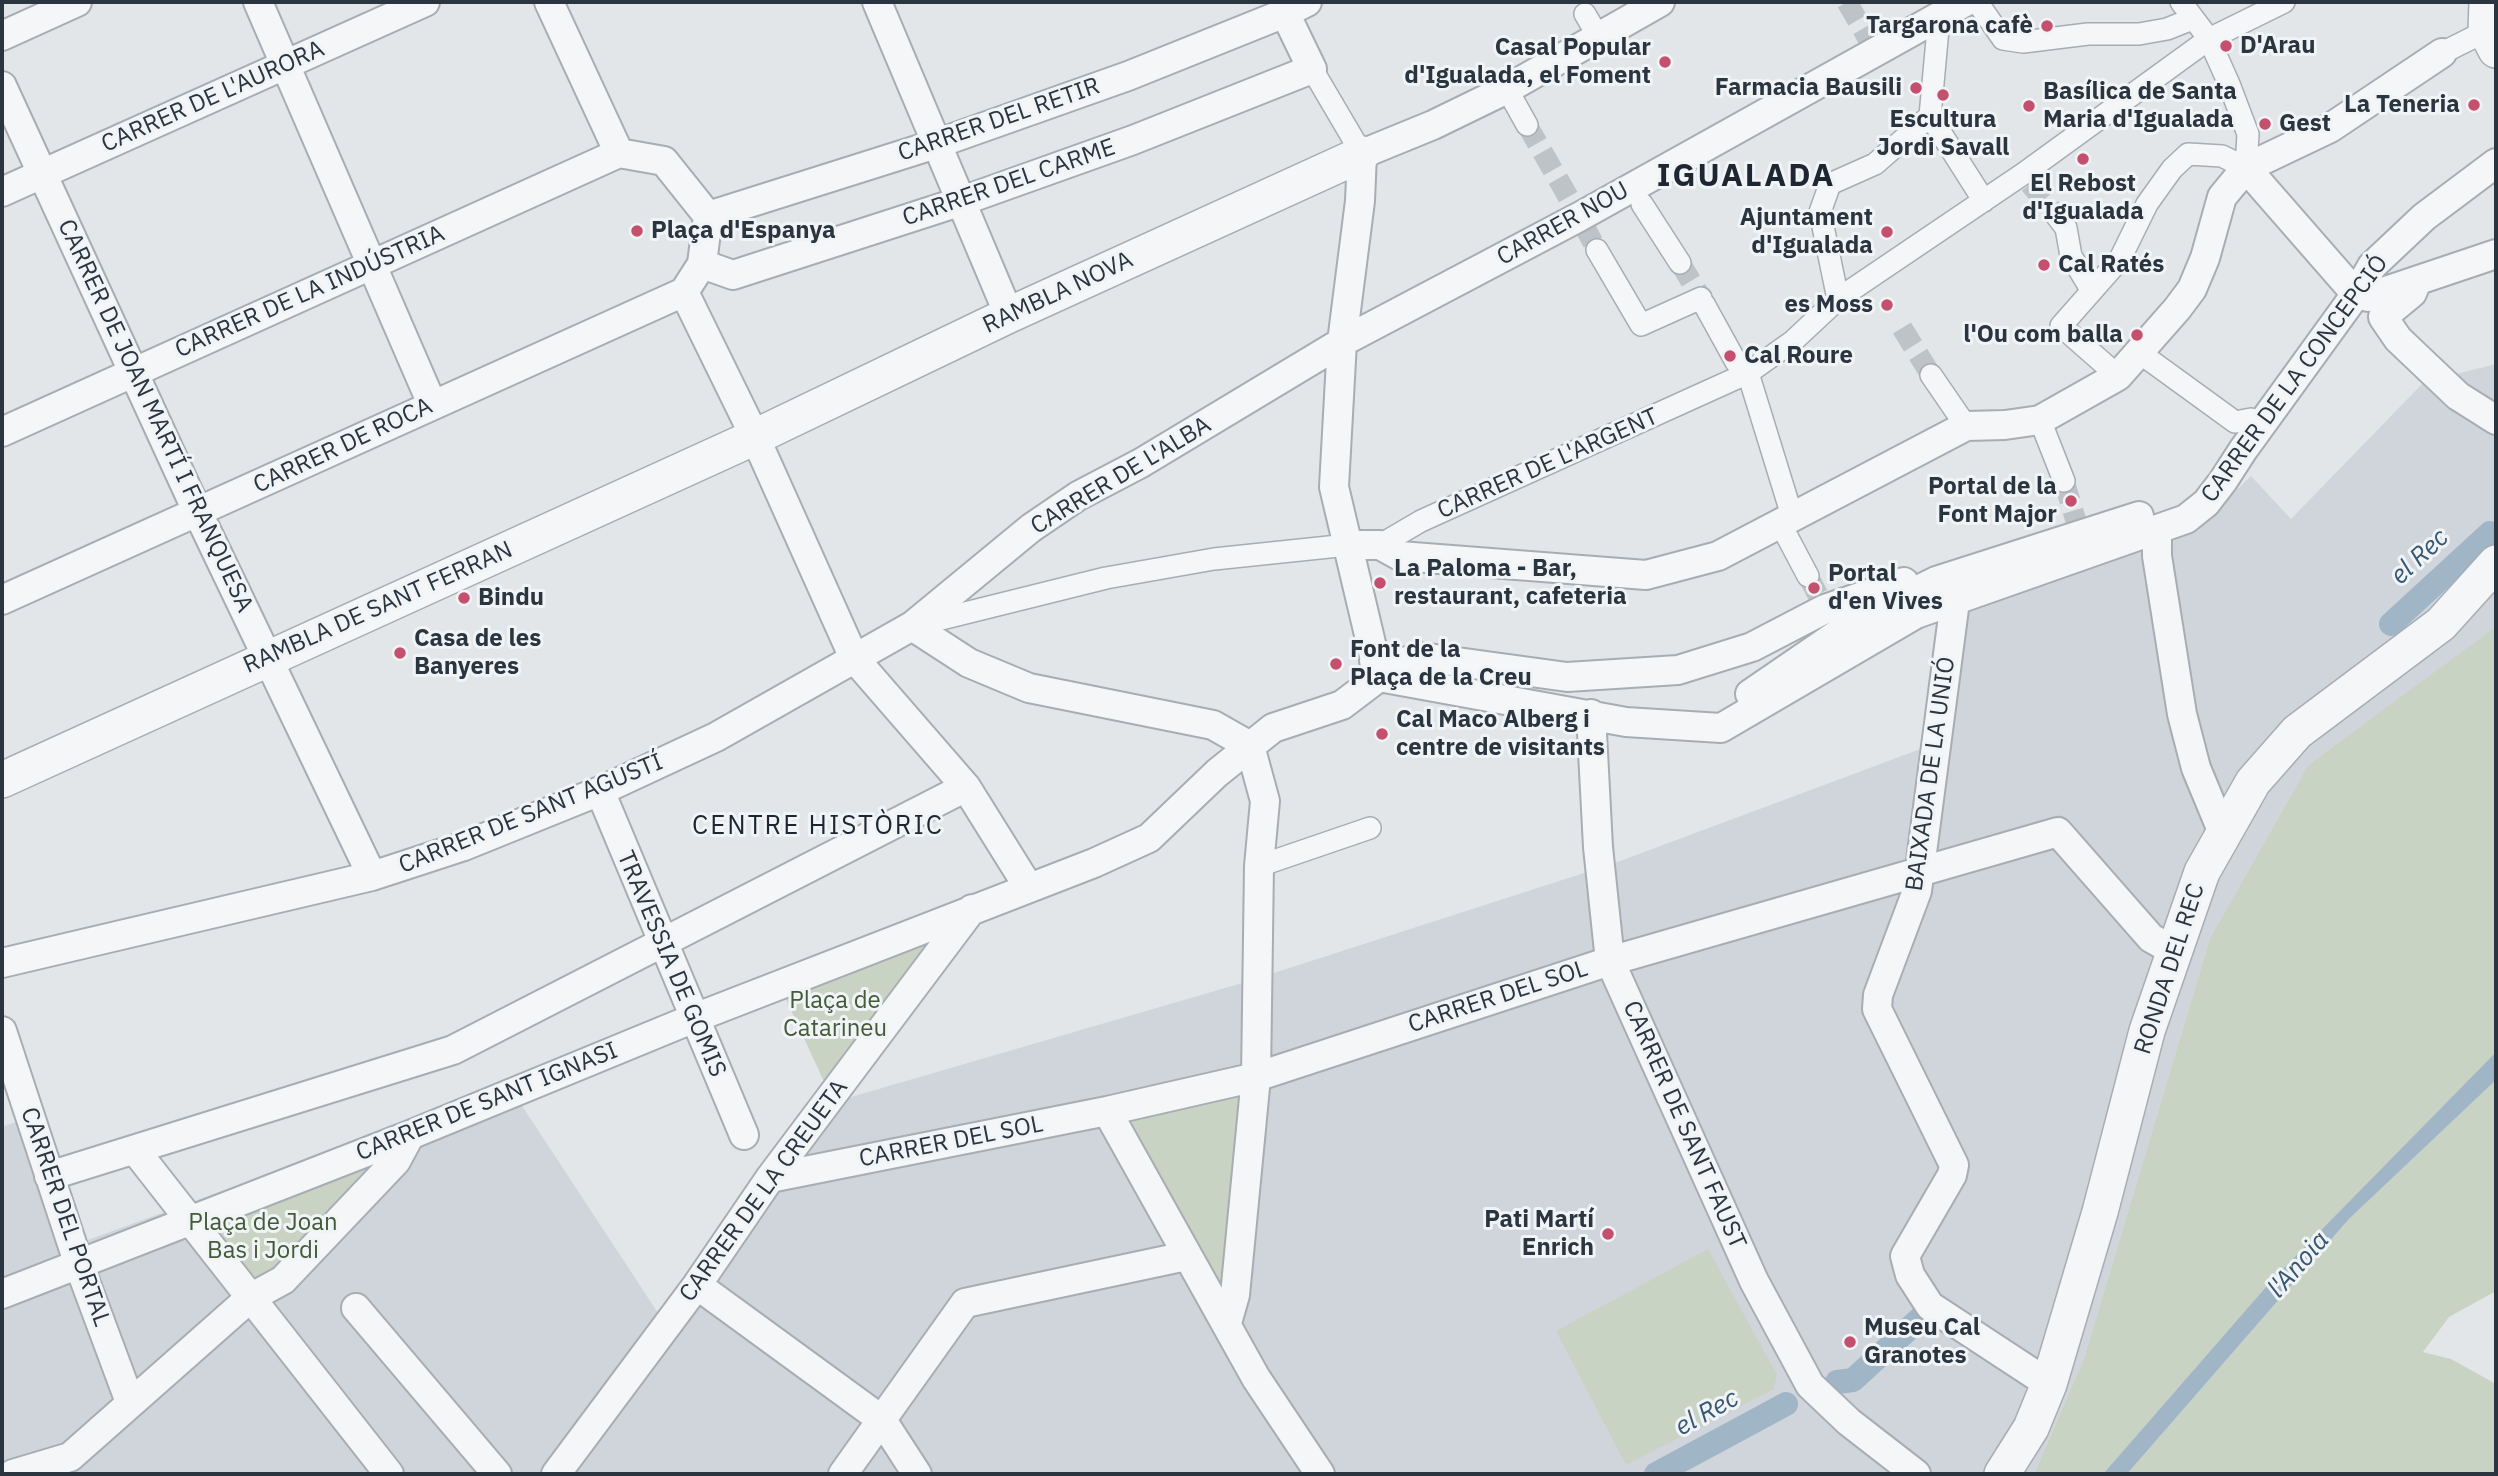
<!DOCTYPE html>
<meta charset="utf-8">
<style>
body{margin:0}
#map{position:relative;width:2498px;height:1476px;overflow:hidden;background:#e2e6e9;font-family:"IBM Plex Sans",sans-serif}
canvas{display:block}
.frame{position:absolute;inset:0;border:4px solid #2b3540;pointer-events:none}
</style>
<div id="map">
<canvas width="2498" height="1476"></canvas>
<div class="frame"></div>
</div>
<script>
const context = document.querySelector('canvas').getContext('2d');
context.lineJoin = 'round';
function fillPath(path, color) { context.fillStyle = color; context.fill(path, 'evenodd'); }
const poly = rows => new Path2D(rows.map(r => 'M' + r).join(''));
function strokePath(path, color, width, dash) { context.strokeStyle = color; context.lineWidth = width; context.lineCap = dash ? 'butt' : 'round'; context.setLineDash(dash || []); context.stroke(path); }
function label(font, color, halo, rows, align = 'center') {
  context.font = font + ' "IBM Plex Sans",sans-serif'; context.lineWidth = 6; context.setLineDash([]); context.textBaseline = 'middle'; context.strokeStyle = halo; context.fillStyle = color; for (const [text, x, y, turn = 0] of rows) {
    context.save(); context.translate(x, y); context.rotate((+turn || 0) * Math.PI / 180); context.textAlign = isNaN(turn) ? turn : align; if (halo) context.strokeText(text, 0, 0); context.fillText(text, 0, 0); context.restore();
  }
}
const built = poly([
 [2496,364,2496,633,2493,630,2308,765,2210,938,2084,1358,2034,1474,2,1474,2,1127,21,1120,66,1248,509,1086,662,1319,817,1107,1249,981,1612,864,1926,747,1945,610,2107,550,2202,524,2251,476,2291,519,2424,382]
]);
const green = poly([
 [2493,629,2496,633,2496,1052,2272,1280,2103,1474,2034,1474,2084,1358,2210,938,2308,765],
 [929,934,935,948,827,1088,784,995],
 [2496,1080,2496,1291,2449,1317,2423,1352,2451,1359,2496,1384,2496,1474,2127,1474,2349,1219],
 [1243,1087,1225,1292,1190,1249,1131,1119],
 [362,1167,367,1173,272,1275,261,1279,250,1274,222,1236,222,1223],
 [1708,1249,1777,1375,1774,1389,1626,1465,1556,1331]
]);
const water = poly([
 [2496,1052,2496,1080,2349,1219,2127,1474,2103,1474,2272,1280]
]);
const canal = poly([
 [2391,624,2490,533],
 [1837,1382,1853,1380,1926,1313],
 [1656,1474,1786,1404]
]);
const pedestrianTunnel = poly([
 [1847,2,1870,42],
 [1527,125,1574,207],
 [2030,184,2056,215],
 [1583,224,1597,250],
 [1680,263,1700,296],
 [1902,328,1931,375],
 [2064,481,2076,521],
 [1808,576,1820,599]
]);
const pedestrian = poly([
 [1977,2,2003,39,2023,42,2088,34,2139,34,2167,29,2192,19],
 [1585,14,1598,36],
 [2442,53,2486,31],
 [1312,69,1362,154],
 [1507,89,1527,125],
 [1930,116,1984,201],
 [1642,204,1680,263],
 [2056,215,2066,228,2071,256,2092,291],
 [1597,250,1641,325,1701,298],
 [1838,299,1820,212,1830,184,1875,164,1930,116,1939,18],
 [1704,304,1736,362,1748,373],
 [2140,353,2235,422,2251,419,2260,425],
 [1748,373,1793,519],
 [1931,375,1966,426],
 [2118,376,2061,326,2120,259,2147,204,2172,169,2188,154,2222,156,2246,168,2248,134,2229,84,2209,39,2181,2],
 [2040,420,2064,481],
 [1781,525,1808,576],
 [1380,545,1421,521,1748,373,1793,341,1838,299,2023,174,2209,39,2284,2],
 [917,625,1106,578,1214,559,1348,545],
 [1259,866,1370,828]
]);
const minor = poly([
 [258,2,432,404],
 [549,2,619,153,664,161,708,216,702,264,684,292,755,437,854,658,966,787,1029,888],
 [877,2,1009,315],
 [2,36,77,2],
 [2,86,198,513,372,876],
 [2246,168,2356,294,2368,297,2496,254],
 [2,192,425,2],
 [708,216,936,144,1128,76,1285,13,1307,2],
 [702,264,733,275,962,201,1133,140,1312,69,1285,13],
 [2417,281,2412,293,2383,317,2398,339,2458,396,2496,420],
 [2,432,619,153],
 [2157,531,2157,556,2182,714,2196,768,2223,833],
 [1348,545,1380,545,1400,556,1646,575,1718,556,1966,426,2005,425,2040,420,2118,376,2177,309,2192,289,2205,258,2222,197,2246,168,2330,128,2442,53],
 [2,600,684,292],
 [1955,601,1917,891,1878,995,1877,1009,1954,1165,1952,1175,1905,1256,1910,1275,1930,1306,2049,1384],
 [912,626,969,663,1029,688,1213,725,1250,746,1265,801,1259,866,1256,1077,1235,1295,1227,1323],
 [1374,661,1397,664,1421,657,1567,677,1678,670,1752,647,1825,609,1904,582],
 [1379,677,1626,722,1721,728,1916,614,2186,519,2206,503,2223,481,2243,450,2356,294,2372,266,2424,217,2496,163],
 [1379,677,1334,487,1342,342,1360,201,1362,154,1433,125,1507,89,1660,2],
 [1750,694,1861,618,1936,581,2139,516],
 [1591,714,1598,847,1610,961,1754,1281,1810,1385,1849,1422,1916,1474],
 [600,791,744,1135],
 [2,963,372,876,464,846,600,791,716,737,912,626,1031,528,1078,496,1141,463,1342,342,1579,217,1965,2],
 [2,1031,79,1265,130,1402],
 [1107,1111,1256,1378,1320,1474],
 [135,1150,389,1474],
 [49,1176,453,1050,966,787],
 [770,1178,1107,1111,1256,1077,1610,961,2058,832,2151,938,2174,951],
 [697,1285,882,1420,917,1474],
 [2,1294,410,1135,692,1019,1094,863,1149,838,1217,773,1273,728,1342,705,1379,677],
 [356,1308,497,1474],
 [13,1474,70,1457,250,1298,283,1280,396,1161,410,1135],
 [556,1474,697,1285,770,1178,972,909],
 [843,1474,965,1303,1186,1256]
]);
const tertiary = poly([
 [2487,2,2486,31,2496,50],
 [2,780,755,437,1009,315,1362,154],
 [2002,1474,2031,1428,2049,1384,2100,1212,2147,1031,2202,872,2253,782,2297,732,2441,624,2496,563]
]);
const markers = [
 [2047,26,7,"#c5506d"],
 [2226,46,7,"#c5506d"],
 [1665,62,7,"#c5506d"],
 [1916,88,7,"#c5506d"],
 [1943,95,7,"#c5506d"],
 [2474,105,7,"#c5506d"],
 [2029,106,7,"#c5506d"],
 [2265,124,7,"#c5506d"],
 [2083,159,7,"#c5506d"],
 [637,231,7,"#c5506d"],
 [1887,232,7,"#c5506d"],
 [2044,265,7,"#c5506d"],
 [1887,305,7,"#c5506d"],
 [2137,335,7,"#c5506d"],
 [1730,356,7,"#c5506d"],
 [2071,501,7,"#c5506d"],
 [1380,583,7,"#c5506d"],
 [1814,588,7,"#c5506d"],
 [464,598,7,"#c5506d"],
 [400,653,7,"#c5506d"],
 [1336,664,7,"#c5506d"],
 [1382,734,7,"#c5506d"],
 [1608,1234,7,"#c5506d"],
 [1850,1342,7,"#c5506d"]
];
const poiNames = [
 ["Targarona cafè",2033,26,"right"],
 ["D'Arau",2240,46],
 ["Casal Popular",1651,48,"right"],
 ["d'Igualada, el Foment",1651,76,"right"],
 ["Farmacia Bausili",1902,88,"right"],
 ["Basílica de Santa",2043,92],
 ["Maria d'Igualada",2043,120],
 ["La Teneria",2460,105,"right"],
 ["Escultura",1943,120,"center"],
 ["Jordi Savall",1943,148,"center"],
 ["Gest",2279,124],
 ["El Rebost",2083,184,"center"],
 ["d'Igualada",2083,212,"center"],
 ["Ajuntament",1873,218,"right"],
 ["d'Igualada",1873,246,"right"],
 ["Plaça d'Espanya",651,231],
 ["Cal Ratés",2058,265],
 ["es Moss",1873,305,"right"],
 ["l'Ou com balla",2123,335,"right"],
 ["Cal Roure",1744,356],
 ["Portal de la",2057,487,"right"],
 ["Font Major",2057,515,"right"],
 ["La Paloma - Bar,",1394,569],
 ["restaurant, cafeteria",1394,597],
 ["Portal",1828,574],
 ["d'en Vives",1828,602],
 ["Bindu",478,598],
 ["Casa de les",414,639],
 ["Banyeres",414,667],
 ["Font de la",1350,650],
 ["Plaça de la Creu",1350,678],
 ["Cal Maco Alberg i",1396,720],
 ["centre de visitants",1396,748],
 ["Pati Martí",1594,1220,"right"],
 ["Enrich",1594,1248,"right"],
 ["Museu Cal",1864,1328],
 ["Granotes",1864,1356]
];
const streetNames = [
 ["CARRER DE L'AURORA",213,97,-24],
 ["CARRER DEL RETIR",999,120,-19],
 ["CARRER DEL CARME",1009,183,-19],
 ["CARRER NOU",1563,224,-29],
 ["CARRER DE LA INDÚSTRIA",310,292,-24],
 ["RAMBLA NOVA",1058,293,-25],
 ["CARRER DE LA CONCEPCIÓ",2295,379,-54],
 ["CARRER DE JOAN MARTÍ I FRANQUESA",155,416,65],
 ["CARRER DE ROCA",343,446,-25],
 ["CARRER DE L'ARGENT",1548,464,-24],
 ["CARRER DE L'ALBA",1121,476,-31],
 ["RAMBLA DE SANT FERRAN",378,608,-24],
 ["BAIXADA DE LA UNIÓ",1931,774,-82],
 ["CARRER DE SANT AGUSTÍ",531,814,-22],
 ["TRAVESSIA DE GOMIS",671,964,67],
 ["RONDA DEL REC",2170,969,-72],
 ["CARRER DEL SOL",1498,997,-18],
 ["CARRER DE SANT IGNASI",487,1102,-22],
 ["CARRER DE SANT FAUST",1684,1125,66],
 ["CARRER DEL SOL",951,1142,-11],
 ["CARRER DE LA CREUETA",764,1191,-54],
 ["CARRER DEL PORTAL",65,1217,71]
];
const parkNames = [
 ["Plaça de",835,1001],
 ["Catarineu",835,1029],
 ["Plaça de Joan",263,1223],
 ["Bas i Jordi",263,1251]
];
const waterNames = [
 ["el Rec",2420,557,-43],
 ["l'Anoia",2299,1265,-49],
 ["el Rec",1707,1413,-29]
];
const neighbourhoodNames = [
 ["CENTRE HISTÒRIC",818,826]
];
const districtNames = [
 ["IGUALADA",1746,177]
];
fillPath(built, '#d0d5db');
fillPath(green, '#c9d3c4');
fillPath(water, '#a0b6c7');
strokePath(canal, '#a0b6c7', 24);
strokePath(pedestrianTunnel, '#bdc3c7', 21, [21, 10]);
strokePath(pedestrian, '#a7adb3', 24);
strokePath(minor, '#a7adb3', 32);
strokePath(tertiary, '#a7adb3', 38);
strokePath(pedestrian, '#f4f6f8', 21);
strokePath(minor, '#f4f6f8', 28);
strokePath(tertiary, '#f4f6f8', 35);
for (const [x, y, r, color] of markers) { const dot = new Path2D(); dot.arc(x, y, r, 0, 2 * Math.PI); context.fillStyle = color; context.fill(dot); strokePath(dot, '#f1f4f7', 2.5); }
label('bold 24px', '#2b3540', '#f1f4f7', poiNames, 'left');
label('24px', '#2b3540', '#f1f4f7', streetNames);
label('24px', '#435b39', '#f1f4f7', parkNames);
label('italic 26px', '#385771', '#f1f4f7', waterNames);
context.letterSpacing = '2px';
label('26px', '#1d2631', '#f1f4f7', neighbourhoodNames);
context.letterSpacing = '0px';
context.letterSpacing = '2px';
label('bold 32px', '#1d2631', '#f1f4f7', districtNames);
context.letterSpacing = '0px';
</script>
